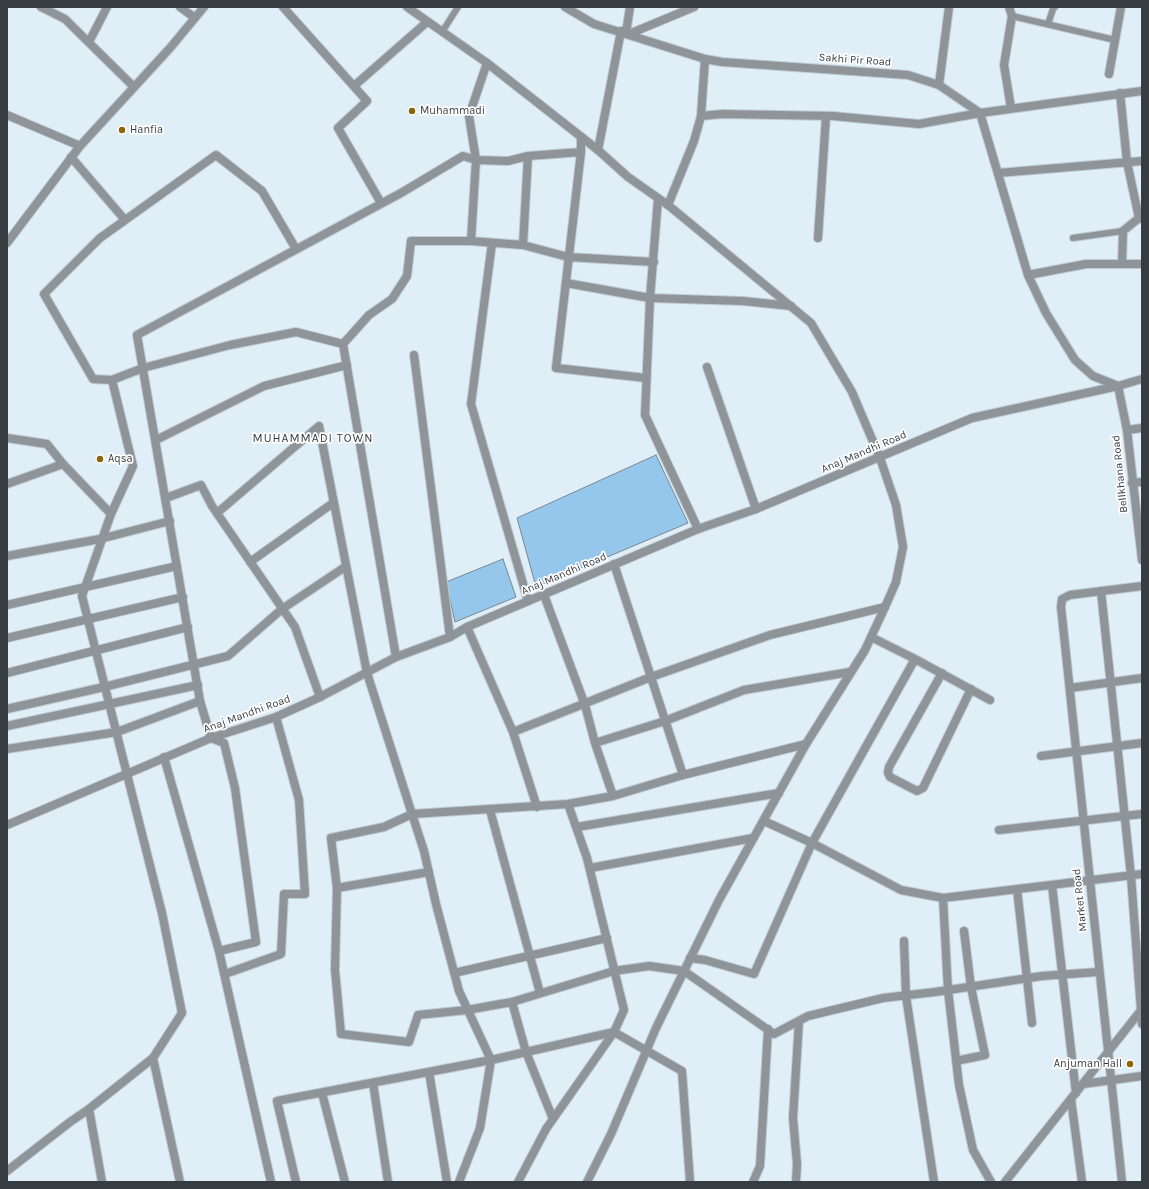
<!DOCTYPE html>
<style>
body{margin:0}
#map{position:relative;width:1149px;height:1189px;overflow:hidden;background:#e0eef8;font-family:Karla,sans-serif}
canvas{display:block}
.frame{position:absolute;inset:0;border:8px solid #373c40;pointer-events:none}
</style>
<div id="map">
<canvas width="1149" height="1189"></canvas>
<div class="frame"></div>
</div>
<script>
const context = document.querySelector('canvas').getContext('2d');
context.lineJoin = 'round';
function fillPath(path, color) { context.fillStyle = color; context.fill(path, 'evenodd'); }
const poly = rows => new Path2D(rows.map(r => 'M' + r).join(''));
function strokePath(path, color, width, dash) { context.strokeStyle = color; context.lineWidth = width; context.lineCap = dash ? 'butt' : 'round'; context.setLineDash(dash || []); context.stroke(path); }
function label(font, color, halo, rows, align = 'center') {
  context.font = font + ' Karla,sans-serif'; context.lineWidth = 3.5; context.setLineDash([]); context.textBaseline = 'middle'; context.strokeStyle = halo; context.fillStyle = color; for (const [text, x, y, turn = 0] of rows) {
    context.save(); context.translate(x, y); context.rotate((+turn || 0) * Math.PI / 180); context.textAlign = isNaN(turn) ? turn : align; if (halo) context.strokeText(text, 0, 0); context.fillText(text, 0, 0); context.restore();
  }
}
const building = poly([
 [656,455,688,523,536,587,517,518,656,455],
 [503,559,516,597,455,622,446,582,503,559]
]);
const service = poly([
 [1012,16,1115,40],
 [1048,24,1053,9,1055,7],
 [442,32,458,7],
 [1073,238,1123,231]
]);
const minor = poly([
 [41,7,65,19,134,87],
 [180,7,195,18],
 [283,7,367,101,338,128,381,203],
 [1009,7,1012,16,1004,65,1011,108],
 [626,33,630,7],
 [629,34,694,7],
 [89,42,107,7],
 [1109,74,1121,7],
 [939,85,949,7],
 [354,86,427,22],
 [1120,93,1127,162,1139,218,1142,219],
 [7,115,80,146],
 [701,116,722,114,833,116,919,124,980,113],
 [598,150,621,31],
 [581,152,556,368,646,378],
 [71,157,125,220],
 [998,173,1142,161],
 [658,199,650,298,645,415,698,529],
 [668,205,694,141,701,116,705,59],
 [818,238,826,116],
 [471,241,476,160,469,116,487,63],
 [7,243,80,146,170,48,204,7],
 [492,243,471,404,528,601],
 [523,245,528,156],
 [1122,264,1123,231,1139,218],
 [1028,275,1086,264,1142,264],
 [566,283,650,298,743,301,791,306],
 [343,344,369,315,392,299,407,276,411,241,471,241,523,245,568,257,654,262],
 [343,344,396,657],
 [414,355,450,637],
 [707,367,756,509],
 [112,380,93,379,44,294,100,238,216,155,262,191,296,249],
 [1127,430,1142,428],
 [7,438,47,444,63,464,111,514,82,596,162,913,182,1013,153,1058,89,1109,70,1122,7,1171],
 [156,440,264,386,347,365],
 [1132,483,1142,482],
 [7,484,63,464],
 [166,498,201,485,212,506,295,627,320,697],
 [217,513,319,426,367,673,412,814,568,804],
 [111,514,133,466,112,380,143,368,230,345,296,332,343,344],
 [7,556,100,539,170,521],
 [250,562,333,503],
 [614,564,683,775],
 [1101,591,1131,876,1142,1024],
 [544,595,585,705,595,743,613,796],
 [7,605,177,566],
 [467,627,513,732],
 [7,638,183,597],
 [915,659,990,700],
 [7,673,188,627],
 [942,673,889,767,888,773,890,777,917,791,923,788,971,689],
 [1070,688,1142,678],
 [7,709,104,687,228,656,282,609,345,567],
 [7,726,198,685],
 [595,743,665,721,744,690,850,672],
 [7,749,117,732,200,701],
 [1041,756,1142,743],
 [164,757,219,951],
 [537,807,513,732,651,677,770,635,885,607],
 [490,810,540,993],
 [764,821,812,843,901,890,943,898,1142,874],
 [577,827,779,793],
 [999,830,1142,814],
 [590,868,753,838],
 [429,872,337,888,335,970,341,1034,409,1042,418,1015,467,1010,512,1002],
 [1052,885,1076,1093],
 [337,888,331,838,384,827,412,814,424,851,436,904,459,991,491,1060,480,1128,459,1182],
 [1017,889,1032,1023],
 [943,898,948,990,959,1085,973,1150,991,1182],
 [904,941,906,996,934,1182],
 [690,958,705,960,754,974,812,843,915,659,871,637],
 [454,973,607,938],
 [225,974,281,954,284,894,305,894,299,800,276,717],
 [153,1058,180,1182],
 [956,1061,985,1055,971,987,964,931],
 [429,1072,447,1182],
 [373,1083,388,1182],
 [1083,1084,1142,1076],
 [322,1093,345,1182],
 [1071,1099,1082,1182],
 [89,1109,102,1182],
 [553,1119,526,1052,512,1002,614,971,649,966,684,971,774,1034,808,1016,883,998,935,992,1042,976,1098,972],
 [271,1182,219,951,256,942,235,788,224,743,211,738,200,701,137,335,401,193,463,156,476,160,508,161,528,156,581,152,581,137],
 [296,1182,277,1101,491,1060,614,1032,682,1071,690,1182],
 [518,1182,546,1129,614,1032,624,1010,587,858,568,804,613,796,683,775,806,744],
 [753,1182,760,1166,768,1029],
 [796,1182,797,1164,793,1118,799,1021],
 [1122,1182,1061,607,1062,599,1070,595,1142,586]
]);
const tertiary = poly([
 [407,7,487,63,598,150,628,177,668,205,811,323,852,392,880,458,896,505,903,547,896,582,885,607,865,650,806,744,719,900,656,1028,611,1134,587,1182],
 [565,7,594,24,705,59,722,62,908,75,939,85,980,113,1142,91],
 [980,113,1028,275,1046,313,1075,360,1093,376,1118,386,1127,430,1142,560],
 [7,825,211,738,276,717,320,697,396,657,450,637,467,627,698,529,756,509,972,418,1118,386,1142,379],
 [1005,1182,1142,1009]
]);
const markers = [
 [412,111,4,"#8d6608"],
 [122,130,4,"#8d6608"],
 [100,459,4,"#8d6608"],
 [1130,1064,4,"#8d6608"]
];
const streetNames = [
 ["Sakhi Pir Road",855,60,4],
 ["Anaj Mandhi Road",864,452,-23],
 ["Bellkhana Road",1120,474,-96],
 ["Anaj Mandhi Road",564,574,-23],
 ["Anaj Mandhi Road",247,714,-20],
 ["Market Road",1080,900,-96]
];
const poiNames = [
 ["Muhammadi",420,111],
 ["Hanfia",130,130],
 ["Aqsa",108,459],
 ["Anjuman Hall",1122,1064,"right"]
];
const neighbourhoodNames = [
 ["MUHAMMADI TOWN",313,439]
];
fillPath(building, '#95c7ed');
strokePath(building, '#7a8690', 1);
strokePath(service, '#becad3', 8);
strokePath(minor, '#becad3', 10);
strokePath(tertiary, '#becad3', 10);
strokePath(service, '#8e9498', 6);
strokePath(minor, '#8e9498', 8);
strokePath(tertiary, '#8e9498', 8);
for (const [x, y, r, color] of markers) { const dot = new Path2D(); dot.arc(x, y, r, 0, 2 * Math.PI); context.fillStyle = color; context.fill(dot); strokePath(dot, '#fff', 1.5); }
label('11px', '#373c40', '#fff', streetNames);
label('11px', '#373c40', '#fff', poiNames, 'left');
context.letterSpacing = '1px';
label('12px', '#373c40', '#fff', neighbourhoodNames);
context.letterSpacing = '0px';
</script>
